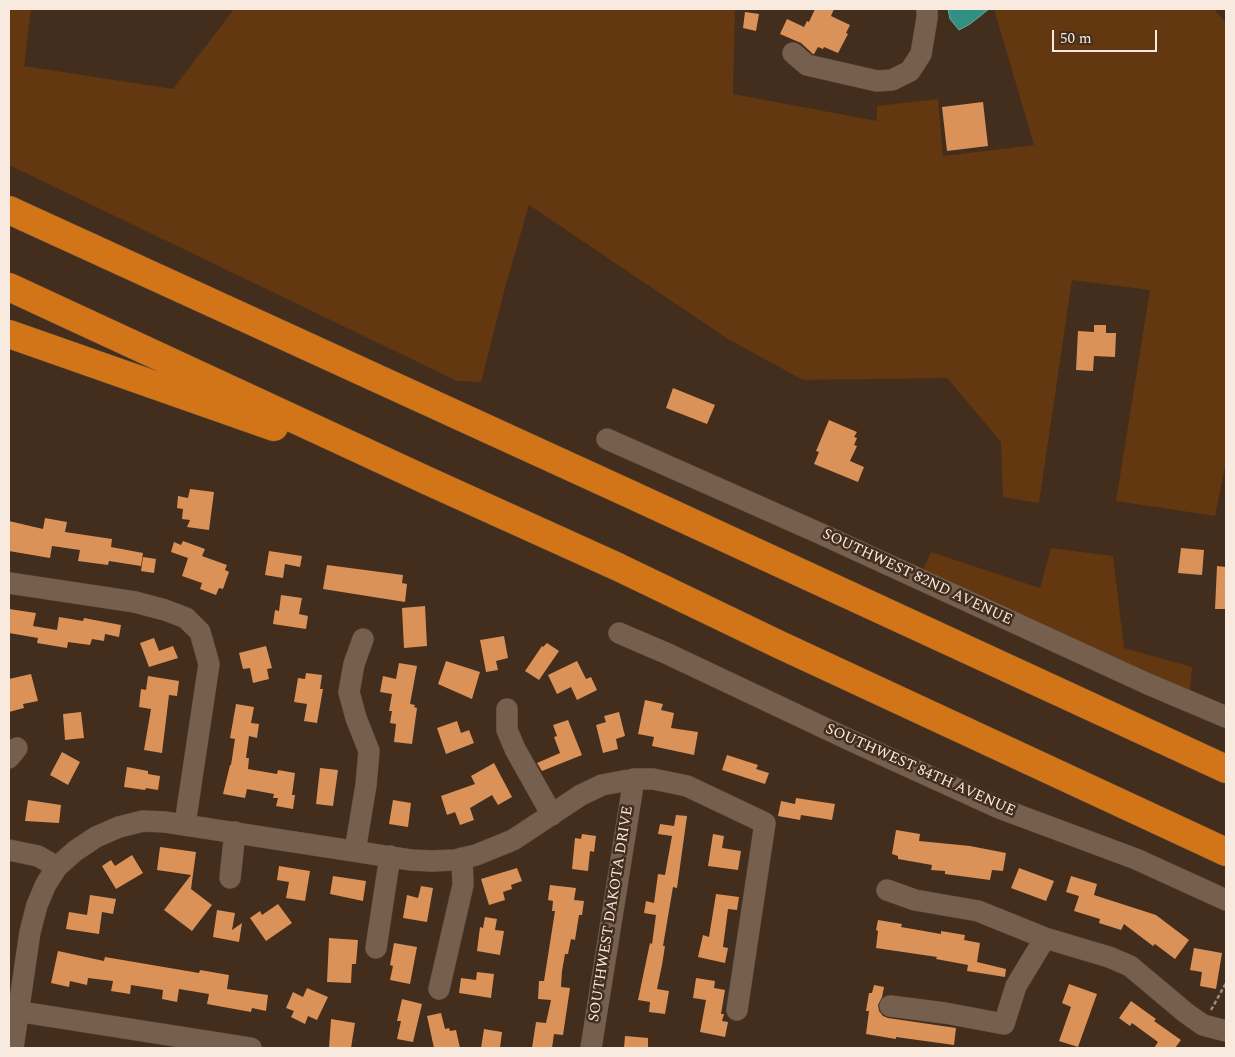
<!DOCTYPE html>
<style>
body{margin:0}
#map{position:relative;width:1235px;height:1057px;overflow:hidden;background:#432d1d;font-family:Spectral,serif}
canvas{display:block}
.frame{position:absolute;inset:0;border:10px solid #f9eae0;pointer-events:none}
.scale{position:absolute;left:1052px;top:30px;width:105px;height:22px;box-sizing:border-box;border:2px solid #f9eae0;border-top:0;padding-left:6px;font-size:15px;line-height:18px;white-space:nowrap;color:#f9eae0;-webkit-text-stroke:4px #432d1d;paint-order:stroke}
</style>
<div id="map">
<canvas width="1235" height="1057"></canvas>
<div class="frame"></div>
<div class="scale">50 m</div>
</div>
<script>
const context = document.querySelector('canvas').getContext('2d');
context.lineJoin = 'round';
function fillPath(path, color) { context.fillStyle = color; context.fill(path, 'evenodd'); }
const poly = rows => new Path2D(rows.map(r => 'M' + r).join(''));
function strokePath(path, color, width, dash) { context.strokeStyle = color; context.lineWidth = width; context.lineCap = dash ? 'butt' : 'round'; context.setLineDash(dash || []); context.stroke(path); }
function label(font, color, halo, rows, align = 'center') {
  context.font = font + ' Spectral,serif'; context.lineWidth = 5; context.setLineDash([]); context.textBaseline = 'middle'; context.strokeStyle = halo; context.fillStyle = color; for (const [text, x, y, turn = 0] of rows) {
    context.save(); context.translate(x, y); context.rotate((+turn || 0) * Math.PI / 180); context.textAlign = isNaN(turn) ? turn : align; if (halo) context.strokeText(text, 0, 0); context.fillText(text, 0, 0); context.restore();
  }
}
const green = poly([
 [9,9,31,9,24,66,173,89,234,9,735,9,733,94,877,121,877,106,938,99,943,156,1034,145,994,9,1214,9,1226,23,1226,462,1215,516,1116,501,1150,290,1072,280,1039,503,1003,497,1001,442,947,378,803,380,728,339,529,205,505,288,481,382,457,381,9,165],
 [1051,548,1113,556,1124,648,1192,667,1190,692,921,574,931,552,1040,588]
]);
const water = poly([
 [948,9,989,9,970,24,959,30,950,19,948,9]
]);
const building = poly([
 [815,9,834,9,831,16,850,25,846,33,848,34,838,53,824,47,823,49,818,47,814,54,813,54,801,43,780,34,787,19,804,27,807,21,809,22],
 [745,12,759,14,756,31,743,28],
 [983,102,988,146,947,151,942,107],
 [1094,325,1106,325,1106,333,1116,333,1115,357,1094,356,1093,371,1076,370,1078,331,1094,332],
 [673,388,715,405,707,424,666,408],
 [829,420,857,432,854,437,857,438,854,445,857,446,850,461,864,467,858,482,814,464,819,452,816,451],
 [190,489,214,492,209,530,187,527,190,520,182,519,183,509,177,508,178,496,188,498],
 [45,518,67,522,65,532,112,539,111,547,143,553,141,566,109,561,108,565,78,561,80,550,52,546,50,558,9,551,9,521,43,529],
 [183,541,205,549,202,556,227,565,225,570,229,572,223,589,219,588,216,595,200,589,202,583,182,576,188,558,171,552,174,542,181,545],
 [1181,548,1204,550,1202,575,1178,573],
 [269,551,302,556,300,567,285,564,283,578,265,575],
 [143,557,156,559,154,573,141,571],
 [327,565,403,575,402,583,407,584,405,602,323,589],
 [1217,566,1226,567,1226,609,1215,609],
 [281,595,302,598,299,614,308,616,306,629,273,624,275,610,279,611],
 [425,606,427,646,404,648,402,608],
 [9,609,36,613,33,626,57,630,59,617,83,621,84,618,121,625,119,637,105,634,104,641,92,639,90,645,68,642,67,648,37,643,38,638,9,633],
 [504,636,508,658,496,661,498,670,486,672,480,640],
 [154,638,159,651,173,646,178,658,149,667,140,643],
 [547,643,559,651,539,680,525,671,542,646,543,647],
 [266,646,272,668,267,669,269,679,253,683,250,668,243,669,239,653],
 [446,661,480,672,472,699,438,684],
 [577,661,586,679,591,677,597,690,577,700,571,687,557,694,548,675],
 [399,663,417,666,410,704,415,705,414,707,417,708,412,744,394,742,396,724,390,723,392,711,389,711,392,694,380,692,383,676,396,679],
 [306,673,322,675,320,689,323,689,317,723,304,721,307,704,294,702,298,678,305,679],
 [31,674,38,701,23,704,24,708,9,712,9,679],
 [148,676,179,681,177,696,169,695,162,753,144,750,151,709,139,707,141,689,146,690],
 [645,700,663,704,661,710,674,713,671,728,698,732,694,755,652,746,654,737,638,734],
 [236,704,254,707,251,723,259,724,257,738,249,736,246,758,249,758,248,769,277,774,278,770,295,773,292,795,295,795,293,809,276,806,278,798,273,798,274,794,247,789,245,798,223,794,230,765,231,765,235,739,230,738],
 [81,712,84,738,65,740,63,714],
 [619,712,625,736,616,739,618,749,603,753,596,725,606,722,604,716],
 [568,720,582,755,542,771,537,763,560,753,554,737,557,736,553,725],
 [457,721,461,733,469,730,474,743,446,754,437,728],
 [62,752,80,762,68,785,50,775],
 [727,755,758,765,756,769,769,773,765,784,722,770],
 [494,763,512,797,498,805,492,795,470,808,474,820,460,825,455,812,447,815,441,796,475,784,471,776],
 [127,767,148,771,148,774,160,776,158,790,146,788,145,790,124,787],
 [320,768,338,770,333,806,316,804],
 [796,798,835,804,832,820,801,815,800,820,778,816,781,801,795,804],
 [28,800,61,805,59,823,25,821],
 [393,800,411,803,408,827,389,824],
 [676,815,687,816,677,888,673,887,663,946,665,946,662,965,657,989,669,991,665,1014,649,1012,650,1002,638,1000,650,943,652,944,656,915,644,913,646,901,654,903,658,874,665,875,672,836,658,834,660,824,674,826],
 [896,830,920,834,919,841,970,846,1006,853,1003,871,992,870,990,880,945,874,945,871,931,870,932,865,898,859,898,856,892,854],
 [582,834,596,836,594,852,590,851,588,871,572,869,575,838,581,839],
 [713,834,724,836,722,848,741,851,738,870,708,866],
 [160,847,196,852,191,889,212,905,192,931,164,910,191,875,157,870],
 [132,855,143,873,116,889,102,866,111,860,115,866],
 [279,866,310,871,305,901,286,898,289,882,277,880],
 [517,868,522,881,511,885,512,889,503,892,505,900,489,905,481,879],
 [1019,868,1054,881,1046,901,1011,888],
 [333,876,366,881,363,901,330,894],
 [1071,876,1097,884,1094,895,1156,915,1189,940,1175,959,1155,944,1153,946,1124,924,1121,930,1099,923,1100,919,1074,911,1079,896,1066,892],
 [550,885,576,888,574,900,584,901,582,915,579,915,575,940,571,939,568,954,565,954,562,971,561,987,570,988,563,1035,554,1034,552,1048,532,1048,536,1022,546,1023,551,1000,538,999,539,981,544,981,555,911,552,911,553,901,548,900],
 [421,886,433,888,427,922,403,918,407,895,418,898],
 [716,894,739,897,737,910,728,909,723,947,728,948,725,963,698,957,703,935,709,937],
 [90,895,116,899,113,914,102,912,99,934,66,929,69,912,87,915],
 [278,904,292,923,266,941,250,918,260,911,262,915],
 [217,910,235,913,232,930,242,923,239,942,213,937],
 [485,917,497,919,495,930,504,931,500,955,477,951,480,927,483,928],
 [878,920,902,924,901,927,941,934,941,931,965,935,964,940,980,943,977,962,1006,969,1005,977,967,971,968,965,936,959,937,957,876,948,878,931,876,930],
 [329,938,358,940,356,964,352,964,351,983,327,982],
 [394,943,417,947,410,984,390,980,393,966,390,965],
 [1194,948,1222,953,1216,989,1200,986,1202,972,1190,970],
 [58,951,104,961,105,957,199,973,200,970,229,975,227,989,268,995,266,1011,252,1008,251,1012,207,1004,209,994,179,989,177,1002,162,999,163,990,131,985,130,994,111,991,113,981,88,978,87,985,70,981,69,987,51,983],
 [477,972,494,974,491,998,459,993,461,978,476,980],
 [696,978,715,981,714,988,725,990,721,1014,724,1014,722,1021,728,1022,725,1037,700,1032,706,1000,693,998],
 [1069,984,1097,994,1078,1047,1059,1041,1071,1007,1062,1003],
 [874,985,884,987,882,997,878,1005,879,1011,883,1016,888,1018,956,1028,954,1045,896,1037,896,1039,866,1034,869,1011,866,1011,869,993,872,993],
 [307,988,328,997,317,1020,308,1016,305,1024,291,1017,294,1011,286,1008,293,992,303,997],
 [402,999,422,1004,413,1042,397,1039,401,1021,397,1021],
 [1131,1001,1156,1019,1154,1021,1181,1040,1175,1048,1154,1048,1158,1042,1132,1023,1130,1026,1119,1018],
 [441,1013,445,1029,449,1028,450,1031,456,1030,460,1048,434,1048,427,1016],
 [331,1019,355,1023,351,1048,329,1048],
 [484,1029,502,1032,500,1048,481,1048],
 [625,1036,648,1038,648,1048,624,1048]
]);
const path = poly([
 [1211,1010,1226,983]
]);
const minor = poly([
 [793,53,807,65,877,81,892,80,910,71,921,54,927,18,927,9],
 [607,439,819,533,1148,684,1226,717],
 [9,583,135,602,165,610,186,618,200,632,209,664,185,824],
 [619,633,668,654,852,741,999,808,1136,859,1226,900],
 [507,709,507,730,515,749,552,815],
 [9,758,17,748],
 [9,850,38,856,57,867],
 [355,851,366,785,369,751,356,718,349,692,354,664,363,639],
 [230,878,235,832],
 [887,890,915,900,978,911,1045,938,1109,957,1130,966,1186,1013,1203,1025,1226,1031],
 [376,948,390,856],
 [439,989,463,885,462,858],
 [890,1006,945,1013,1004,1024,1016,986,1045,938],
 [9,1010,251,1048],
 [13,1048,30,932,37,905,46,884,57,867,75,851,96,837,119,827,143,821,165,822,411,860,432,861,455,860,476,855,513,840,581,795,602,785,634,779,653,779,687,786,765,823,737,1010],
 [591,1048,634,779]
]);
const highway = poly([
 [9,210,632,495,1226,769],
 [9,287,428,481,618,567,778,644,1226,852],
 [9,334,274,427]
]);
const streetNames = [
 ["SOUTHWEST 82ND AVENUE",917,578,25],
 ["SOUTHWEST 84TH AVENUE",920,771,24],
 ["SOUTHWEST DAKOTA DRIVE",612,914,-81]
];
fillPath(green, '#63370f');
fillPath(water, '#319081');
strokePath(water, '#6dab9e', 1);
fillPath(building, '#da9258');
strokePath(minor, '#5b483a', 22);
strokePath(highway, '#5b483a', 29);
strokePath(path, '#9e8b7e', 2.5, [4, 2.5]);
strokePath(minor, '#775f4d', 21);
strokePath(highway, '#d17518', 28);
label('15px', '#f9eae0', '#432d1d', streetNames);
</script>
